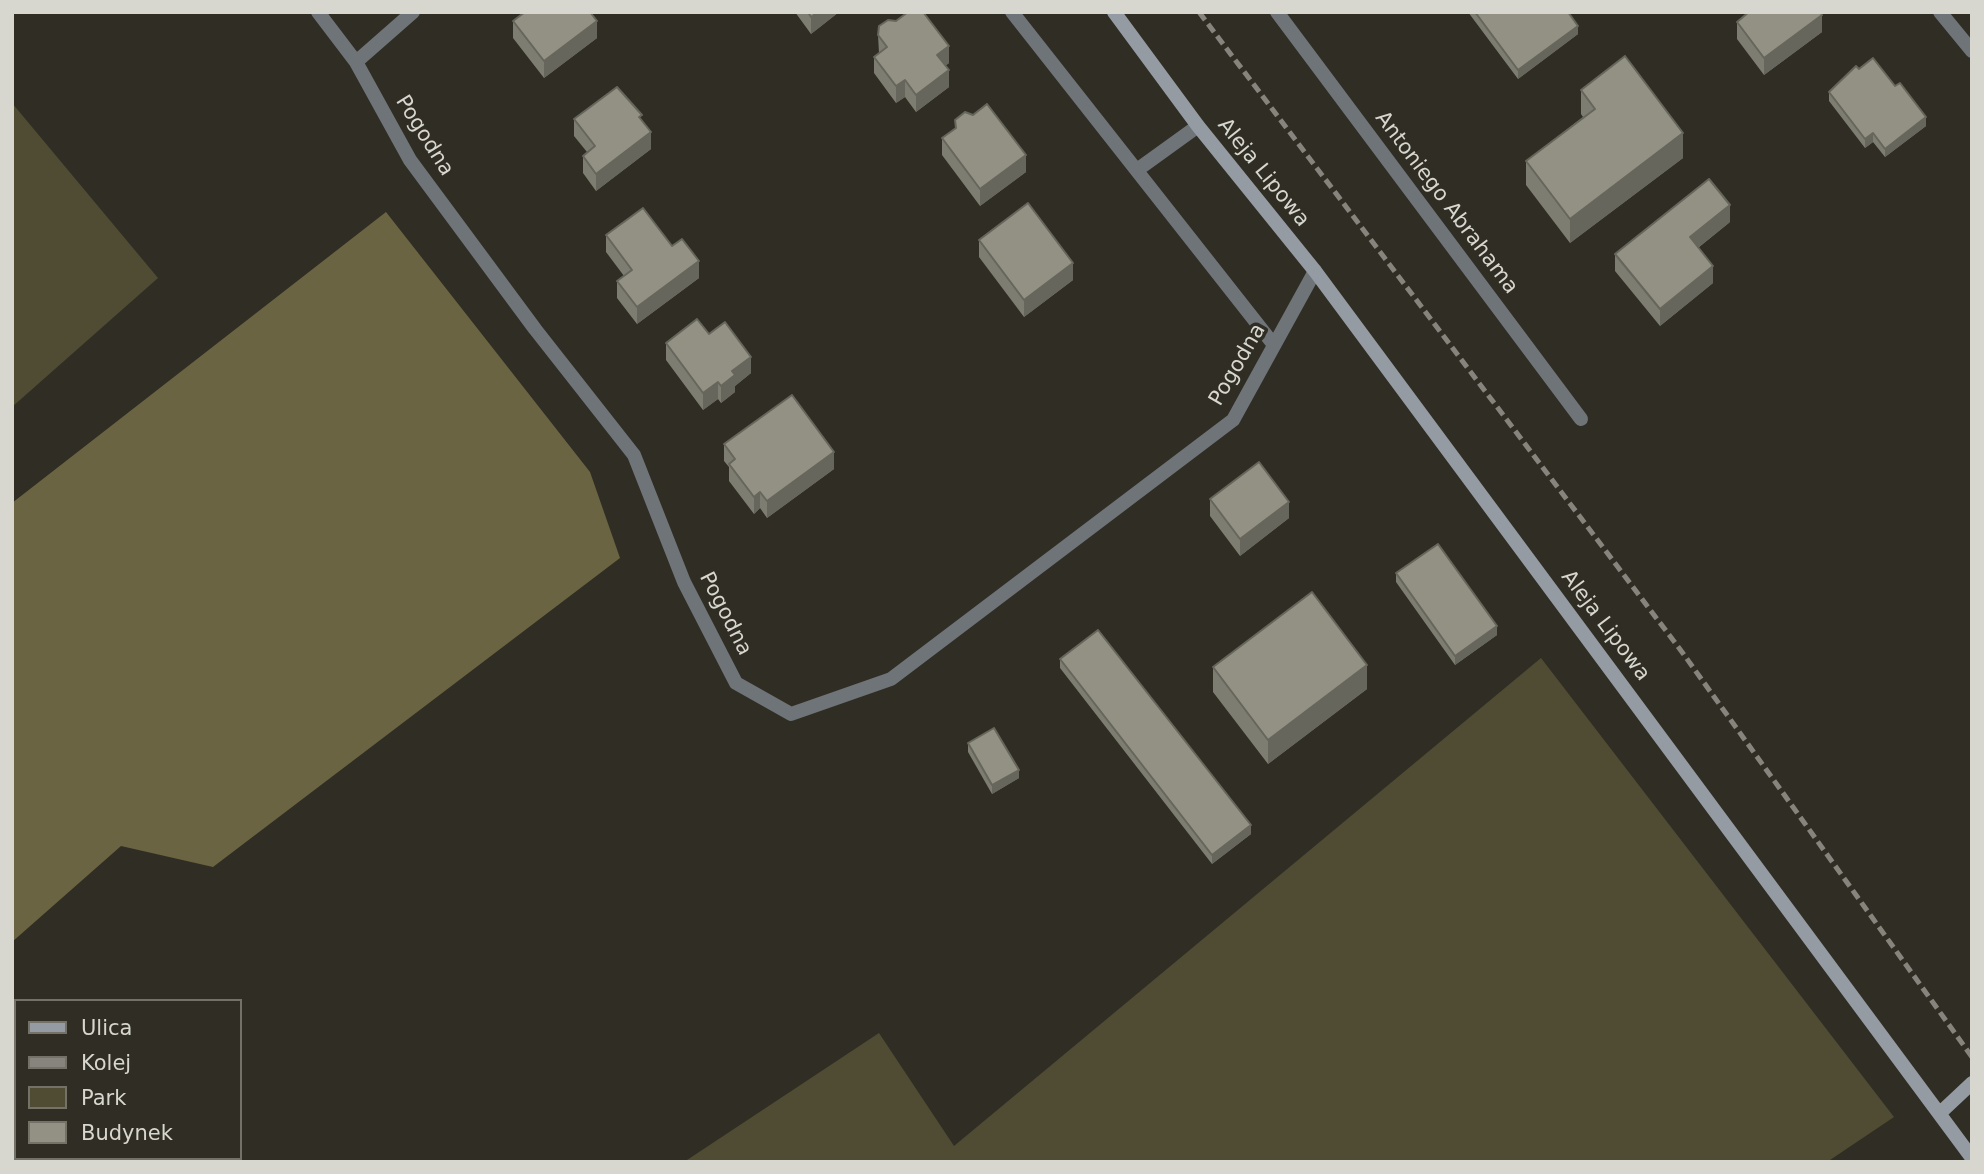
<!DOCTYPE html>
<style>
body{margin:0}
#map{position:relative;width:1984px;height:1174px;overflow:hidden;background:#302e24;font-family:"DejaVu Sans",sans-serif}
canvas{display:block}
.frame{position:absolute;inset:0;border:14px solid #d7d6cf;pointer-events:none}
.legend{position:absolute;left:14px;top:999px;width:228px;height:161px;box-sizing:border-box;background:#302e24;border:2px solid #737168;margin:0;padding:9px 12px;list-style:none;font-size:21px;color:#d7d6cf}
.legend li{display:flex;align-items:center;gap:14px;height:35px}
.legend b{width:35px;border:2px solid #737168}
</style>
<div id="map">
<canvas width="1984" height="1174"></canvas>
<div class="frame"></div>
<ul class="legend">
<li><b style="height:9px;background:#949ba2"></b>Ulica</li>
<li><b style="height:9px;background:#86847c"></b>Kolej</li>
<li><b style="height:19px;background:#504c33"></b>Park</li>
<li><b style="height:19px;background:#939184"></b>Budynek</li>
</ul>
</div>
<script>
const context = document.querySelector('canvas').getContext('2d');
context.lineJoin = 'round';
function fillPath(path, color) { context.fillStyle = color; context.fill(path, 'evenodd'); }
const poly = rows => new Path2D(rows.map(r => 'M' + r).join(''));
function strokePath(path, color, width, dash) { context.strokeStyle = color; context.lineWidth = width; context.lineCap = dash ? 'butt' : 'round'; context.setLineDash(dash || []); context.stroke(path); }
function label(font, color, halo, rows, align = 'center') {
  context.font = font + ' "DejaVu Sans",sans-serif'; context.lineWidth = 7; context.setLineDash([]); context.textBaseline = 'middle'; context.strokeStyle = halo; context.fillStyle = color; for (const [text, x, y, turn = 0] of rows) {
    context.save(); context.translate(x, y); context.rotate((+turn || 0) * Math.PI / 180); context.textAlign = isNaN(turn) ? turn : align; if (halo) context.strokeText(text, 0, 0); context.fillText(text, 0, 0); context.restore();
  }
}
const green = poly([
 [12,103,158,278,12,407],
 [1541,658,1894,1117,1827,1162,684,1162,879,1033,954,1146]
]);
const forest = poly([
 [386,212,590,472,620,558,213,867,121,846,12,942,12,503]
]);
const street = poly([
 [318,12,356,62],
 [413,12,356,62,410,160,535,329,634,455,684,582,736,683,791,714,891,679,1233,420,1315,271],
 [1012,12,1274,345],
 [1277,12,1581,419],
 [1940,12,1972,51],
 [1137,170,1198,126]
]);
const secondary = poly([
 [1114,12,1198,126,1315,271,1972,1158],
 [1940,1113,1972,1083]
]);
const rail = poly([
 [1199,12,1682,652,1972,1057]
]);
const wall = poly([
 [795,12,839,12,811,34],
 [1468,12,1568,12,1578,34,1518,79],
 [513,21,597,38,544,78,513,38],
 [1737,22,1822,32,1764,75,1737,39],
 [878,35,949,63,945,66,949,87,916,112,905,97,896,103,874,73,874,57,879,53],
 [1859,69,1926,126,1885,157,1873,142,1865,148,1829,101,1829,92],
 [1581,90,1683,158,1570,243,1526,185,1526,161,1583,117,1581,114],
 [574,119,642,120,651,149,596,191,583,173,583,156,587,152,574,136],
 [955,120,1026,172,980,206,942,155,942,138,955,129],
 [1730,222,1698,248,1713,283,1660,326,1615,271,1615,254],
 [606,235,672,246,699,278,637,324,617,298,617,281,624,276,606,252],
 [979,240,1073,280,1024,317,979,257],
 [709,334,751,373,735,386,735,392,721,403,718,399,703,410,666,360,666,343],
 [724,444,834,469,767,518,760,508,754,514,729,481,729,467,724,461],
 [1210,499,1289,518,1240,556,1210,516],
 [1396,573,1497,635,1455,665,1396,582],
 [1060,659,1251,834,1212,864,1060,668],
 [1213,667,1367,689,1268,764,1213,692],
 [968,743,1019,778,992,794,968,752]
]);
const shadedWall = poly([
 [818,12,839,12,811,34,811,17],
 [1822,15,1822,32,1764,75,1764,58],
 [597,21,597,38,544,78,544,61],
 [1578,26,1578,34,1518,79,1518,70],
 [949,46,949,63,937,72,937,55],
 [949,70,949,87,916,112,916,95],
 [905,80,905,97,896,103,896,86],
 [1926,117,1926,126,1885,157,1885,149],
 [651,132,651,149,596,191,596,174],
 [1683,133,1683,158,1570,243,1570,219],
 [1873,133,1873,142,1865,148,1865,139],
 [1026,155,1026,172,980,206,980,189],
 [1730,205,1730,222,1690,254,1690,237],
 [699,261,699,278,637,324,637,307],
 [1073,263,1073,280,1024,317,1024,300],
 [1713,266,1713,283,1660,326,1660,309],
 [751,357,751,373,735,386,735,392,721,403,721,386,732,371],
 [718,382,718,399,703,410,703,393],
 [834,452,834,469,767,518,767,501],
 [760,492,760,508,754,514,754,497],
 [1289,502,1289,518,1240,556,1240,539],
 [1497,626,1497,635,1455,665,1455,656],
 [1367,665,1367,689,1268,764,1268,740],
 [1019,770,1019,778,992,794,992,785],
 [1251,825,1251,834,1212,864,1212,855]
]);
const building = poly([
 [525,12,590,12,597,21,544,61,513,21,525,12],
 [808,12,818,12,811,17,808,12],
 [908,12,923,12,949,46,937,55,949,70,916,95,905,80,896,86,874,57,887,47,878,35,879,26,888,20,896,21,908,12],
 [1475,12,1568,12,1578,26,1518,70,1475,12],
 [1749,12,1820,12,1822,15,1764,58,1737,22,1749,12],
 [1625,56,1683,133,1570,219,1526,161,1595,109,1581,90,1625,56],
 [1873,58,1895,86,1900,83,1926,117,1885,149,1873,133,1865,139,1829,92,1856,66,1859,69,1873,58],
 [617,87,642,115,639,117,651,132,596,174,583,156,595,146,574,119,617,87],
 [987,104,1026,155,980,189,942,138,956,128,955,120,965,112,973,115,987,104],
 [1709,179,1730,205,1690,237,1713,266,1660,309,1615,254,1709,179],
 [1028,203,1073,263,1024,300,979,240,1028,203],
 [643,208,672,246,682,239,699,261,637,307,617,281,632,270,606,235,643,208],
 [697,319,709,334,725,322,751,357,732,371,735,375,721,386,718,382,703,393,666,343,697,319],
 [792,395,834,452,767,501,760,492,754,497,729,464,735,459,724,444,792,395],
 [1259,462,1289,502,1240,539,1210,499,1259,462],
 [1438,544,1497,626,1455,656,1396,573,1438,544],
 [1312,592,1367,665,1268,740,1213,667,1312,592],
 [1098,630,1251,825,1212,855,1060,659,1098,630],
 [994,728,1019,770,992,785,968,743,994,728]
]);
const streetNames = [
 ["Pogodna",424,136,58],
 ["Aleja Lipowa",1263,173,51],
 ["Antoniego Abrahama",1446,203,53],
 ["Pogodna",1238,365,-60],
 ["Pogodna",725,614,63],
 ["Aleja Lipowa",1605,626,53]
];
fillPath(green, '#504c33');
fillPath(forest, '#6a6442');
strokePath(street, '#6f7478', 14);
strokePath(secondary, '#949ba2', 14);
strokePath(rail, '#86847c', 5, [10, 5]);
fillPath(wall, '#7e7d72');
fillPath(shadedWall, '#67665c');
fillPath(building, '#939184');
strokePath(building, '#67665c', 2);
label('21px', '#d7d6cf', '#302e24', streetNames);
</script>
